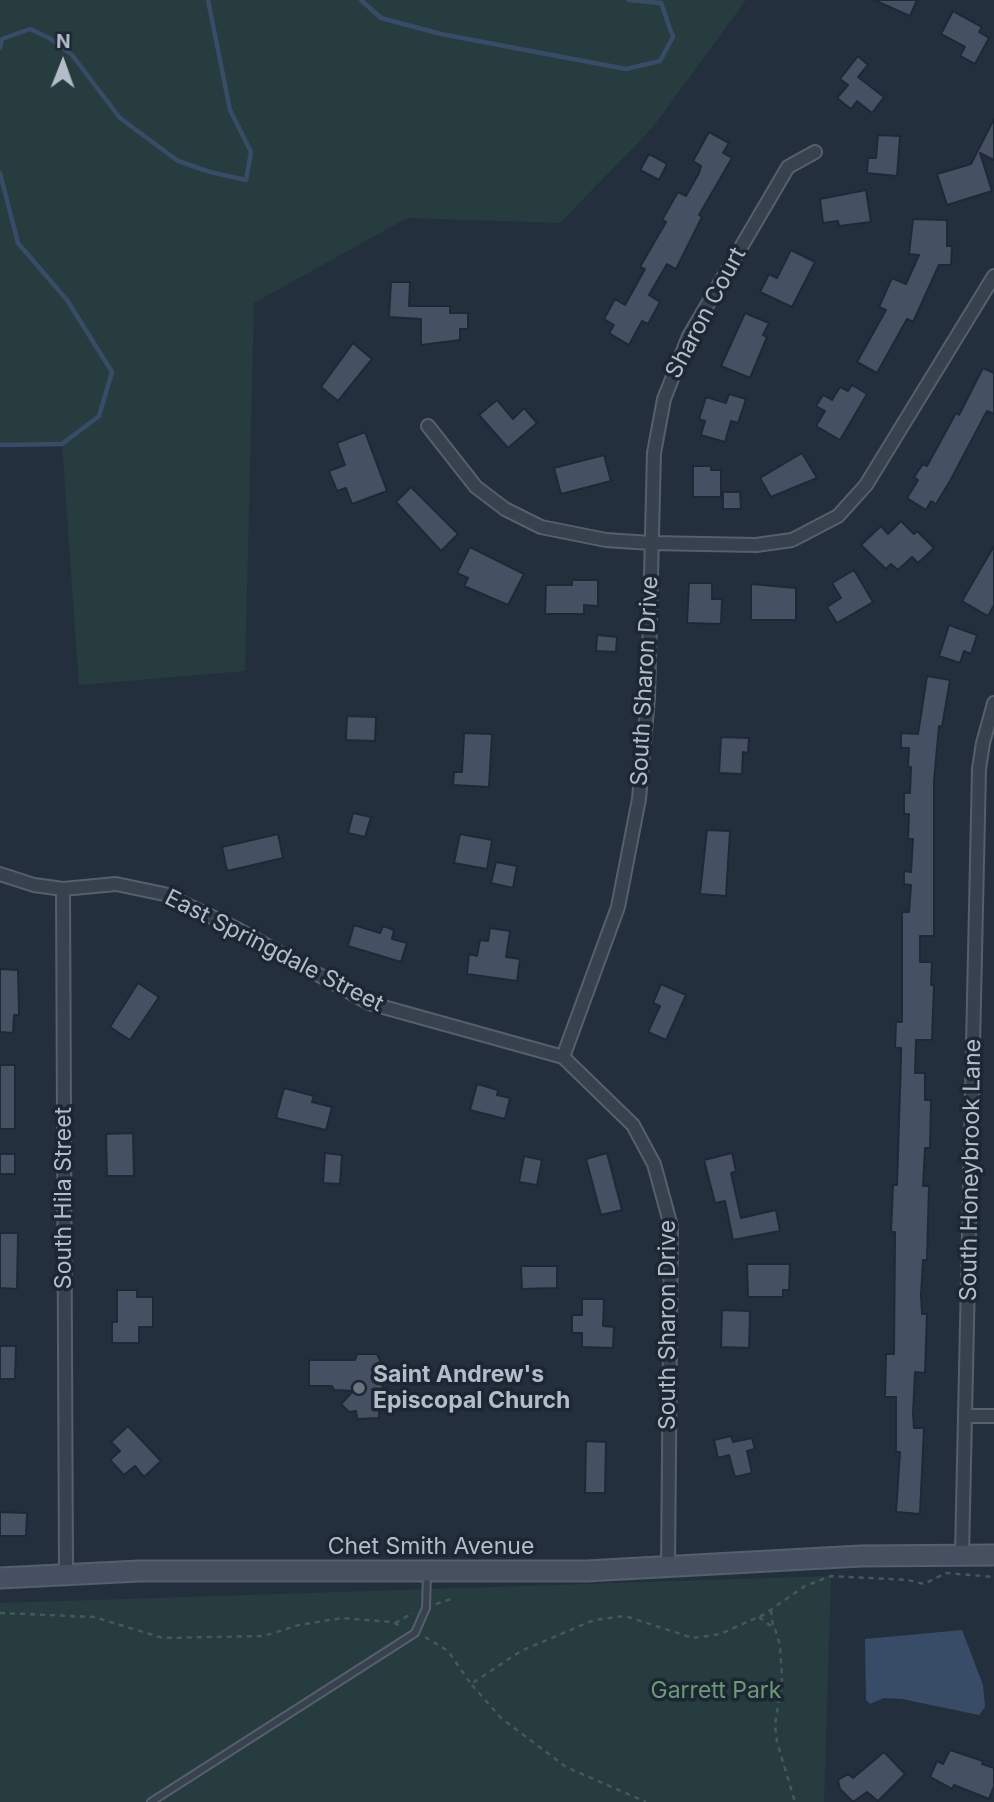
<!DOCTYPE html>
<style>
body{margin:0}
#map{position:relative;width:994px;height:1802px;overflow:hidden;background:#242f3e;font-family:Inter,sans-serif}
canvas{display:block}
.north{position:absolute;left:28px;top:28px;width:70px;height:70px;-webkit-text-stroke:5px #1d2633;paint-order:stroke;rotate:1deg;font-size:19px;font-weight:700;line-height:28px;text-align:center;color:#b4bcc9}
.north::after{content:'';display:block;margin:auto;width:24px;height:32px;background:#b4bcc9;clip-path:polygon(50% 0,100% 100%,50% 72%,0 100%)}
</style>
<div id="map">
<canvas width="994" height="1802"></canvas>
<div class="north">N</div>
</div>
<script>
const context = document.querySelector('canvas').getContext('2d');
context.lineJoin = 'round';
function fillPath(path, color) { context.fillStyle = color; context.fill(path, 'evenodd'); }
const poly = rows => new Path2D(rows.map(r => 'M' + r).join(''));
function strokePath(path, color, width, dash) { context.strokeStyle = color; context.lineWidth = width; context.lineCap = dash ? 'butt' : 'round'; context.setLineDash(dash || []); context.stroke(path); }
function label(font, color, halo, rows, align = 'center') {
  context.font = font + ' Inter,sans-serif'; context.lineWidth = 7; context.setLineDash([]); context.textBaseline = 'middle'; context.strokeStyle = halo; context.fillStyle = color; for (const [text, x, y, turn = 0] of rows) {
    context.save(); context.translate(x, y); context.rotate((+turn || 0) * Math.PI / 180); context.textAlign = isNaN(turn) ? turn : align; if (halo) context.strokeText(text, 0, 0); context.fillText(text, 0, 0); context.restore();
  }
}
const green = poly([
 [0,0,746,0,653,127,560,223,407,218,254,303,245,671,79,685,62,444,0,445],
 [831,1576,824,1802,0,1802,0,1603]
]);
const water = poly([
 [962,1630,983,1685,985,1707,979,1715,902,1699,884,1698,870,1704,866,1700,865,1639]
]);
const stream = poly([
 [361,0,381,18,441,34,626,69,660,61,673,37,661,3,629,0],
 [0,48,2,39,30,29,49,38,72,55,120,118,178,161,210,172,246,180,251,152,230,110,208,0],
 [0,173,18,243,67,300,112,372,99,416,62,444,0,445]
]);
const building = poly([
 [874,0,917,0,910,16,874,0],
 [953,11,982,27,979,32,989,38,975,64,960,56,965,47,941,34,953,11],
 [858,56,868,65,858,77,884,97,872,113,857,101,851,109,837,98,848,85,840,79,858,56],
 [994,119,994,160,980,153,992,191,947,205,937,174,971,164,994,119],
 [709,132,729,143,723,153,732,158,699,215,702,217,676,269,667,264,649,295,660,302,648,324,642,321,629,345,609,333,614,325,604,319,615,299,625,305,645,269,640,267,666,222,662,220,678,192,686,196,699,173,701,166,693,161,709,132],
 [878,135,900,136,897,176,867,173,868,158,876,158,878,135],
 [649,154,667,164,659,180,640,170,649,154],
 [866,190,871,222,839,226,838,221,823,223,820,199,866,190],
 [913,219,947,220,947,246,952,246,951,265,939,265,913,322,907,319,877,373,857,362,886,310,879,307,892,278,906,284,919,255,909,254,913,219],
 [791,250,815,262,792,307,760,292,769,274,777,278,791,250],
 [391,282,410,282,409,306,450,306,450,313,468,313,468,329,460,329,460,340,421,345,421,319,389,317,391,282],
 [745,313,769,323,763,335,767,337,750,378,721,366,745,313],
 [353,343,372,359,338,401,321,387,353,343],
 [983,368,994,373,994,414,987,411,950,481,936,504,931,501,926,510,907,498,918,480,914,477,923,464,927,466,956,413,959,415,983,368],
 [852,385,867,394,840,440,816,426,825,411,816,406,823,395,832,400,840,387,848,391,852,385],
 [729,394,746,399,738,423,731,421,725,442,701,435,705,421,699,419,706,397,726,403,729,394],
 [497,400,513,419,524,408,537,423,508,448,479,415,497,400],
 [365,432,387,491,352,504,346,488,337,491,329,471,345,465,337,443,365,432],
 [802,453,817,478,771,497,760,478,802,453],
 [604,455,611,481,561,494,554,468,604,455],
 [693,466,711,466,711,470,721,470,721,497,693,497,693,466],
 [411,487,458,534,441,551,396,502,411,487],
 [723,492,740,492,741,509,723,509,723,492],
 [901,521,914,534,917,531,934,548,918,563,912,557,898,570,891,564,886,569,861,545,881,526,888,534,901,521],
 [994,546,994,605,988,616,962,601,994,546],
 [470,547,524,574,508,605,464,586,468,578,457,573,470,547],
 [854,570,873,602,837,623,827,607,841,598,832,583,854,570],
 [572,580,598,580,598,606,584,605,584,614,545,614,546,585,572,585,572,580],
 [689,583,712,583,712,599,722,599,721,624,687,623,689,583],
 [751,584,796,588,796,620,751,620,751,584],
 [949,625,977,635,971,654,964,651,960,663,939,656,949,625],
 [597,635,617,637,616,652,596,651,597,635],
 [927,676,950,680,942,727,939,726,934,781,934,936,920,936,920,962,932,962,931,985,934,985,932,1040,916,1040,915,1073,925,1073,925,1100,931,1100,930,1148,925,1148,923,1186,929,1186,927,1260,923,1260,921,1295,922,1314,927,1314,925,1373,915,1372,913,1414,914,1428,924,1428,920,1514,896,1512,900,1452,896,1452,896,1397,885,1397,886,1354,894,1354,895,1232,891,1232,893,1185,897,1185,901,1059,901,1048,895,1048,896,1022,902,1022,902,912,909,912,911,885,904,884,904,871,911,872,913,839,908,839,909,814,904,814,904,793,910,793,911,767,908,767,909,748,901,748,901,733,918,734,927,676],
 [347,716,376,717,375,741,346,740,347,716],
 [464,733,492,734,489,787,453,785,454,772,462,772,464,733],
 [721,737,749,738,748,753,743,752,742,774,719,773,721,737],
 [353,813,371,817,365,837,348,833,353,813],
 [707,830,730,831,726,896,700,894,707,830],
 [278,834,283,858,227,871,222,847,278,834],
 [460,834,492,840,487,869,454,863,460,834],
 [496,862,517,866,513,888,491,883,496,862],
 [354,925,380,933,383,926,394,930,392,939,407,943,401,962,348,946,354,925],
 [490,928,510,931,506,957,520,959,517,981,467,974,469,954,477,956,480,940,488,941,490,928],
 [0,969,18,970,19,1015,14,1015,13,1033,0,1032,0,969],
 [138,983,159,997,130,1040,110,1027,138,983],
 [661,984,686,995,666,1040,648,1032,660,1006,653,1003,661,984],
 [0,1065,15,1065,15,1129,0,1129,0,1065],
 [477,1084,498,1090,497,1095,510,1098,505,1119,470,1110,477,1084],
 [284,1088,314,1096,312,1102,332,1107,326,1130,276,1118,284,1088],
 [133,1133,134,1176,107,1176,106,1134,133,1133],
 [325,1153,342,1155,340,1184,323,1183,325,1153],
 [607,1153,622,1210,601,1215,586,1159,607,1153],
 [732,1153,736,1171,731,1173,741,1218,776,1210,780,1231,733,1240,725,1201,715,1203,704,1160,732,1153],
 [0,1154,15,1154,15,1174,0,1174,0,1154],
 [524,1156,542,1160,537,1185,519,1182,524,1156],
 [0,1233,18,1233,17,1289,0,1288,0,1233],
 [747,1264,790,1264,789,1290,783,1290,783,1297,748,1297,747,1264],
 [521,1266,557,1266,557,1288,522,1289,521,1266],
 [117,1290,137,1290,137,1297,153,1297,153,1327,139,1327,139,1343,112,1343,112,1322,117,1322,117,1290],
 [582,1299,604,1299,603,1326,614,1327,613,1348,582,1347,582,1333,572,1333,572,1315,582,1315,582,1299],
 [722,1310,750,1311,749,1348,721,1347,722,1310],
 [0,1346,16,1346,15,1379,0,1379,0,1346],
 [357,1354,377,1354,387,1375,381,1384,390,1396,392,1409,379,1410,379,1418,357,1419,356,1411,349,1412,341,1404,353,1391,334,1390,332,1386,309,1386,309,1360,355,1360,357,1354],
 [128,1426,161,1461,144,1477,135,1466,124,1475,110,1460,120,1451,111,1442,128,1426],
 [731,1436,733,1442,752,1438,755,1449,747,1451,752,1473,735,1477,729,1455,718,1458,714,1440,731,1436],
 [586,1441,606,1442,605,1493,585,1493,586,1441],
 [0,1512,27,1513,26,1536,0,1536,0,1512],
 [950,1750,983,1761,982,1764,994,1768,994,1786,989,1799,954,1785,952,1789,930,1777,937,1761,943,1764,950,1750],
 [884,1752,905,1774,878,1801,867,1792,853,1802,840,1789,838,1780,848,1774,853,1778,884,1752]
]);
const path = poly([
 [436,1604,454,1598],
 [771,1610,773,1627],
 [0,1613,94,1617,163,1638,264,1636,299,1625,342,1618,392,1622,403,1627],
 [759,1617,775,1629,780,1645,782,1679,775,1725,777,1742,795,1802],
 [395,1623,413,1613],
 [425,1637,448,1651,471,1684,521,1651,594,1620,625,1616,693,1638,720,1634,763,1615,805,1586,831,1576,908,1580,924,1584,946,1573,994,1577],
 [472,1685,501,1718,566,1767,646,1802]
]);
const lane = poly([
 [151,1802,415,1633,426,1608,427,1573]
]);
const street = poly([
 [428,426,476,487,505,509,541,527,606,540,651,543,756,545,792,540,838,516,866,485,994,276],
 [0,874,34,885,63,889,116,884,164,894,237,929,369,1003,563,1057,633,1125,654,1164,671,1226,668,1568],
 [63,889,66,1573],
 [563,1057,618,907,639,799,648,698,654,453,664,399,689,336,788,167,815,152],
 [965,1416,994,1416],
 [962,1555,979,769,983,743,994,703]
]);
const secondary = poly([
 [0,1578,139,1571,586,1571,861,1556,994,1555]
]);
const markers = [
 [359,1388,7,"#6b7280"]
];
const streetNames = [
 ["Sharon Court",706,313,-62],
 ["South Sharon Drive",645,681,-87],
 ["East Springdale Street",274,951,27],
 ["South Honeybrook Lane",971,1170,-89],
 ["South Hila Street",64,1198,-90],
 ["South Sharon Drive",668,1325,-90],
 ["Chet Smith Avenue",431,1547]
];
const poiNames = [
 ["Saint Andrew's",373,1375],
 ["Episcopal Church",373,1401]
];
const parkNames = [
 ["Garrett Park",716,1691]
];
fillPath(green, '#263c3f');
fillPath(water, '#394c67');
strokePath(stream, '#394c67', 4.5);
fillPath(building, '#455162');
strokePath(building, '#1f2835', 2);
strokePath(lane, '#565f6c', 10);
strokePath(street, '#565f6c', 16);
strokePath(secondary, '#565f6c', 23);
strokePath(path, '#44595c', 2.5, [5, 5]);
strokePath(lane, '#38414e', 6);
strokePath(street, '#38414e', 12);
strokePath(secondary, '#465061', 19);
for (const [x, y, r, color] of markers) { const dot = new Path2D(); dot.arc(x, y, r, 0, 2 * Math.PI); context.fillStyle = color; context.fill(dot); strokePath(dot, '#1d2633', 2.5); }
label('23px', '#b4bcc9', '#1d2633', streetNames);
label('bold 23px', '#b4bcc9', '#1d2633', poiNames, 'left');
label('23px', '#6b9a76', '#1d2633', parkNames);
</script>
